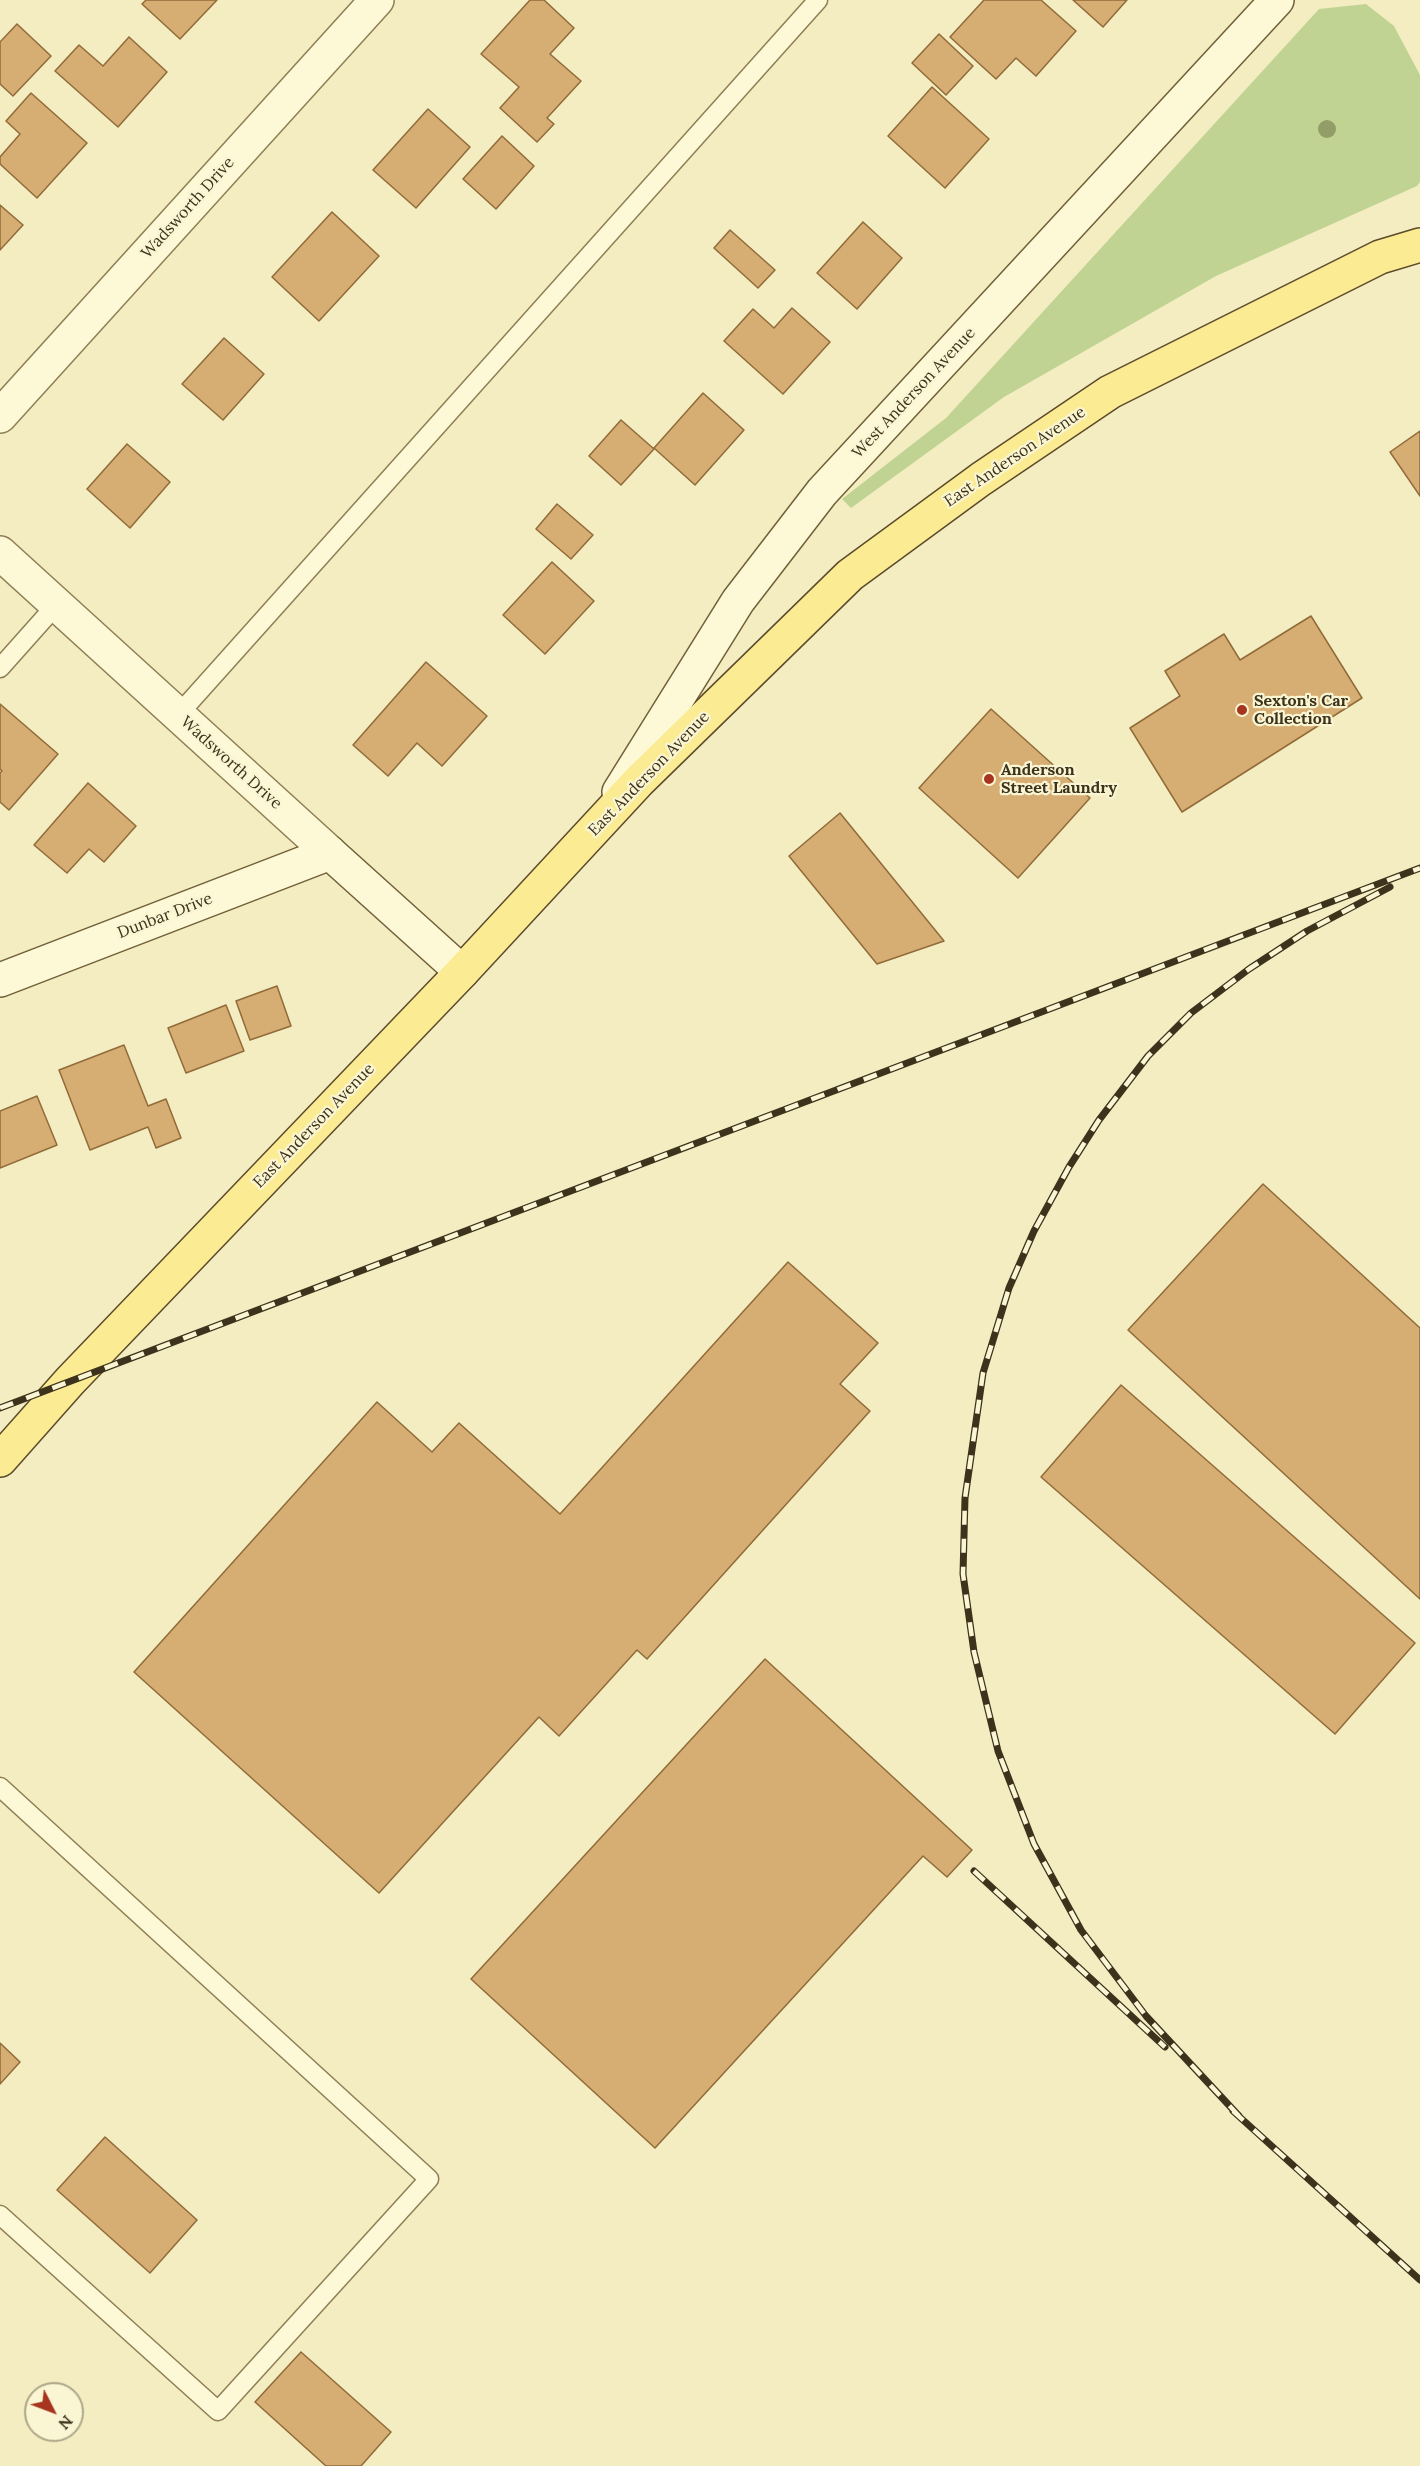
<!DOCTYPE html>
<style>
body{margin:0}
#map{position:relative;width:1420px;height:2466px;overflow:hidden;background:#f3edc1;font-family:Lora,serif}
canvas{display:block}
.north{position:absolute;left:24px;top:2382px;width:60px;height:60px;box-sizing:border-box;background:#faf5d2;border:2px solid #aea789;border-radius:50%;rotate:132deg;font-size:16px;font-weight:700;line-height:24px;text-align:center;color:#3d321c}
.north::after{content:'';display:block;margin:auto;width:21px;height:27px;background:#a6341e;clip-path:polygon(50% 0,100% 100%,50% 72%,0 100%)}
</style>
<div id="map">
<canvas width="1420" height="2466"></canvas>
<div class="north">N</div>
</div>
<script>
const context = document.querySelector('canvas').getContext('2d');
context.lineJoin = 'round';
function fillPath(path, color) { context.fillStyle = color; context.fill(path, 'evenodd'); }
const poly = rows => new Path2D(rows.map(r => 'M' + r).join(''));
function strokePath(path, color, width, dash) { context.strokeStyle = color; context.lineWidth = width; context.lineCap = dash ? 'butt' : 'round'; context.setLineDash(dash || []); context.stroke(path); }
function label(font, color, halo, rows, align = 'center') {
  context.font = font + ' Lora,serif'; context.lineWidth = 4.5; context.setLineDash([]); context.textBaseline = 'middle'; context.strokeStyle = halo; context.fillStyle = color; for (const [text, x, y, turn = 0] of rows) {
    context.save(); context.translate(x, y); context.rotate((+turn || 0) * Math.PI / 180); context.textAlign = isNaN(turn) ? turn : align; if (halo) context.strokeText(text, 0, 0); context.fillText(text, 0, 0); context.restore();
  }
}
const green = poly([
 [1366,4,1394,26,1420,75,1420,182,1417,186,1216,276,1004,397,851,508,842,499,946,418,1319,9]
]);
const building = poly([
 [146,0,217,0,180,39,142,4,146,0],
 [530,0,544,0,574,28,550,54,581,81,547,118,554,124,537,142,500,108,519,87,481,54,530,0],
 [984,0,1041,0,1076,31,1036,76,1016,58,996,79,950,37,984,0],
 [1073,0,1127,0,1103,27,1073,0],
 [17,24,51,56,13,96,0,84,0,42,17,24],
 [939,34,973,66,946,95,912,63,939,34],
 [129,37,167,72,118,127,55,71,79,45,103,66,129,37],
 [932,87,989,139,945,188,888,136,932,87],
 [31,93,87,143,37,198,0,164,0,157,20,134,6,121,31,93],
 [428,109,470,147,416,208,373,170,428,109],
 [502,136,534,166,496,209,463,179,502,136],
 [0,205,23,225,0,250,0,205],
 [332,212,379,256,319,321,272,277,332,212],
 [863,222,902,258,857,309,817,273,863,222],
 [730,230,775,270,758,288,714,248,730,230],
 [792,308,830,342,783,394,724,341,753,309,774,328,792,308],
 [224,338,264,374,223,420,182,384,224,338],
 [703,393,744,430,695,485,654,448,703,393],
 [621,420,654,449,621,485,589,456,621,420],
 [1420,431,1420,496,1390,452,1420,431],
 [127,444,170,482,130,528,87,489,127,444],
 [557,504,593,535,571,559,536,529,557,504],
 [552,562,594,601,545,654,503,615,552,562],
 [1311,616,1362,698,1182,812,1130,728,1180,696,1165,671,1224,634,1240,660,1311,616],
 [426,662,487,716,442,766,417,743,388,776,353,745,426,662],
 [0,704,58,754,9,810,0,802,0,773,2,771,0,769,0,704],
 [991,709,1090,798,1018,878,919,788,991,709],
 [88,783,136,826,104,862,89,849,67,873,34,845,88,783],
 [840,813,944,941,877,964,789,856,840,813],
 [277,986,291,1026,250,1040,236,1001,277,986],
 [226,1005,244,1051,186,1073,168,1028,226,1005],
 [124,1045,148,1106,166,1099,181,1138,156,1148,148,1127,90,1150,59,1070,124,1045],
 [37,1096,57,1145,0,1168,0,1111,37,1096],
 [1263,1184,1420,1328,1420,1599,1128,1330,1263,1184],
 [788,1262,878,1343,840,1384,870,1411,647,1659,637,1650,559,1736,539,1717,379,1893,134,1672,377,1402,432,1452,459,1423,560,1514,788,1262],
 [1121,1385,1415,1643,1335,1734,1041,1477,1121,1385],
 [765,1659,972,1850,947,1877,923,1856,655,2148,471,1979,765,1659],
 [0,2043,20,2062,0,2084,0,2043],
 [105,2137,197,2220,150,2273,57,2190,105,2137],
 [301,2352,391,2432,361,2466,326,2466,255,2402,301,2352]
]);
const lane = poly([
 [0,668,57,604],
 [178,715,818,0],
 [0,1787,429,2179,218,2411,0,2215]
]);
const street = poly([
 [0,416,377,0],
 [0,553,330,853]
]);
const secondary = poly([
 [619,792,738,601,822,492,1277,0],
 [0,980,330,853,462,972]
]);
const primary = poly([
 [0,1460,70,1381,462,972,639,781,850,575,981,479,1110,392,1380,257,1420,245]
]);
const rail = poly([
 [0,1408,1420,868],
 [974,1871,1165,2047],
 [1233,2111,1420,2280],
 [1239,2116,1146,2016,1081,1930,1034,1844,998,1751,974,1652,963,1574,965,1498,983,1373,1009,1288,1034,1231,1069,1167,1099,1120,1148,1056,1191,1013,1249,969,1307,931,1390,887]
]);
const trees = [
 [1327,129]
];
const markers = [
 [1242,710,6,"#a6341e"],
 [989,779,6,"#a6341e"]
];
const streetNames = [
 ["Wadsworth Drive",188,208,-48],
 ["West Anderson Avenue",914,393,-47],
 ["East Anderson Avenue",1015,457,-34],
 ["Wadsworth Drive",231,763,42],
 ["East Anderson Avenue",649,774,-46],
 ["Dunbar Drive",165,916,-21],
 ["East Anderson Avenue",314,1126,-46]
];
const poiNames = [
 ["Sexton's Car",1254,701],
 ["Collection",1254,719],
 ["Anderson",1001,770],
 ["Street Laundry",1001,788]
];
fillPath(green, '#c1d393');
fillPath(building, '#d6ad72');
strokePath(building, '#916b39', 1.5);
strokePath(lane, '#8f7e56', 21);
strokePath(street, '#8f7e56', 36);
strokePath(secondary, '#715f39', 36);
strokePath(primary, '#5c4a2b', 36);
strokePath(lane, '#fdf8d5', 18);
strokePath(street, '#fdf8d5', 33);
strokePath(secondary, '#fdf8d5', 33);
strokePath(primary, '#fbec94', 33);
strokePath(rail, '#3d321c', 7);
strokePath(rail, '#faf5d2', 4.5, [14]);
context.fillStyle = '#929d68';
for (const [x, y] of trees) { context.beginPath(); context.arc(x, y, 9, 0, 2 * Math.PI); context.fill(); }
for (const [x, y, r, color] of markers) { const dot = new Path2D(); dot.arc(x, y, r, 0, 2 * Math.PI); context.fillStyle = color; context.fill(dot); strokePath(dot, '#faf5d2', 2); }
label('16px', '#3d321c', '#faf5d2', streetNames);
label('bold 16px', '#3d321c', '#faf5d2', poiNames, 'left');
</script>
